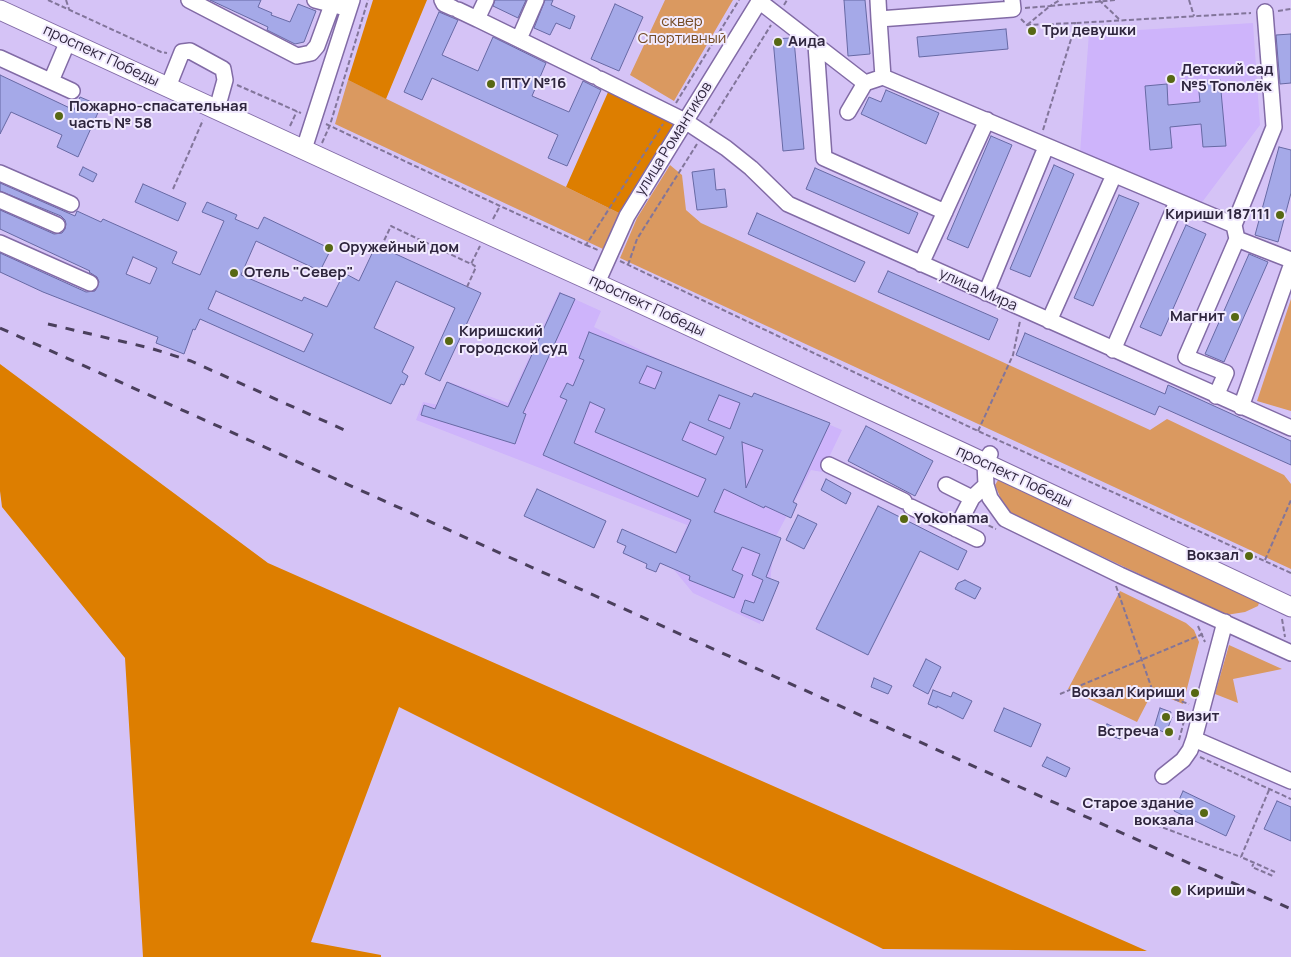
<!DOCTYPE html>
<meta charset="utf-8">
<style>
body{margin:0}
canvas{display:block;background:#d5c3f6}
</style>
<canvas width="1291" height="957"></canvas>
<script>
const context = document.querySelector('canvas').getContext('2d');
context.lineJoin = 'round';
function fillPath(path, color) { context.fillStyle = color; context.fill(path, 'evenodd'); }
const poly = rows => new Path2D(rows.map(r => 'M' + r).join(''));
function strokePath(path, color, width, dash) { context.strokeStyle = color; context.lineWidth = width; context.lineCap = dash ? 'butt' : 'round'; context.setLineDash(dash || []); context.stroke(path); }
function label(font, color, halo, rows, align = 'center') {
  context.font = font + ' Manrope,sans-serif'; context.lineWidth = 4; context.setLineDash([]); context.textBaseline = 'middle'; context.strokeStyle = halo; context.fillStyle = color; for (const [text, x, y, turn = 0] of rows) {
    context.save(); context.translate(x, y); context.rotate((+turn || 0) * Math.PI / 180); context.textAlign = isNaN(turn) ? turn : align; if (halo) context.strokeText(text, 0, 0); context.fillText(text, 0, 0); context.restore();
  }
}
const built = poly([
 [1253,23,1260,125,1200,205,1080,153,1089,33],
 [559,292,601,311,594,327,752,405,757,394,842,430,822,472,811,470,774,540,770,585,760,624,693,593,670,565,687,525,416,420,423,402,439,405,449,382,508,403]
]);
const green = poly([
 [665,0,733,0,674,101,630,75],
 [348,80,621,214,603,249,335,124],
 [670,165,682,175,686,210,701,223,1150,430,1167,419,1284,475,1291,484,1291,569,620,258,637,218],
 [1291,299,1291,411,1257,401],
 [1000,477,1261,597,1258,606,1245,612,1226,615,1006,511,995,485],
 [1120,591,1186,623,1194,630,1199,642,1183,704,1153,691,1137,722,1068,689],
 [1229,645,1282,669,1233,679,1238,703,1215,694]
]);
const forest = poly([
 [373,0,427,0,386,99,348,80],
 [609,90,676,123,621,214,566,187],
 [0,364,268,563,1147,951,883,949,399,707,311,942,381,955,381,957,143,957,125,658,2,507,0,491]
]);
const building = poly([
 [210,0,261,0,258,7,272,13,271,15,290,22,298,4,316,11,304,42,295,44,267,30,268,27,210,0],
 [495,0,526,0,518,18,493,6,495,0],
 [545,0,553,0,551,5,575,16,570,29,556,23,550,35,534,28,545,0],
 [844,0,865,0,870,54,848,56,844,0],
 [615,4,643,17,619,71,591,59,615,4],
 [439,12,458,20,442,55,478,71,493,37,546,63,532,96,569,112,583,81,601,90,567,166,548,158,558,135,432,78,422,100,404,92,439,12],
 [1006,29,1008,49,919,57,917,37,1006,29],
 [1291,34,1291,83,1280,84,1276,35,1291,34],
 [791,38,794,40,804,149,783,151,773,39,791,38],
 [0,75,74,110,80,97,101,106,78,157,57,147,62,135,11,112,0,134,0,75],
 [1220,80,1226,146,1203,147,1201,124,1170,127,1172,148,1150,150,1145,86,1167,84,1168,105,1200,102,1198,82,1220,80],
 [886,90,939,113,926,144,861,114,869,97,881,102,886,90],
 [991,136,1012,145,968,248,947,239,991,136],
 [1279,147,1291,150,1291,193,1278,242,1255,235,1279,147],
 [1054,165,1074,174,1030,277,1010,269,1054,165],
 [83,167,97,174,93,182,79,175,83,167],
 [815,168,918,213,909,234,806,189,815,168],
 [714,169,716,190,725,189,727,207,697,210,692,172,714,169],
 [0,183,75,216,77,211,101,222,103,219,177,252,172,263,200,275,224,221,202,212,207,202,237,215,235,219,258,229,264,217,331,249,320,271,256,241,241,275,302,301,304,297,327,307,344,273,359,281,376,245,481,293,440,381,425,374,455,308,396,281,374,328,414,347,402,372,408,376,404,385,401,384,391,404,200,319,195,330,193,329,184,354,156,343,158,337,43,292,0,272,0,253,86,292,95,291,99,282,97,277,89,272,90,271,0,229,0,210,54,234,62,233,65,229,66,224,65,220,61,216,0,191,0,183],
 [133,257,157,268,150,284,126,274,133,257],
 [216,291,313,334,304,352,208,309,216,291],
 [143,184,186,203,178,221,135,202,143,184],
 [1119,195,1139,203,1093,306,1074,298,1119,195],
 [757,213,865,262,855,282,748,234,757,213],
 [1186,225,1206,234,1161,336,1140,327,1186,225],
 [1249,254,1268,262,1224,362,1205,354,1249,254],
 [888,271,998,319,989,340,878,292,888,271],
 [560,293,575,299,523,413,526,414,515,444,421,415,424,405,435,409,447,382,508,407,560,293],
 [589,332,752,397,754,393,830,423,793,502,797,504,791,518,765,506,764,508,724,489,714,512,781,538,766,577,779,582,763,621,741,612,745,600,754,603,763,580,752,575,760,554,742,547,732,570,743,575,734,598,689,580,690,576,660,563,656,572,646,568,647,564,623,553,626,546,617,542,622,529,676,553,691,520,543,455,567,400,560,397,567,383,573,386,584,360,579,358,589,332],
 [647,366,662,372,655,389,639,383,647,366],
 [719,395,740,403,730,429,708,420,719,395],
 [590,402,605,409,595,432,706,479,698,497,574,443,590,402],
 [690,422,724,437,716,455,682,440,690,422],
 [742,442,763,450,746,488,742,442],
 [1025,333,1165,394,1168,385,1291,441,1291,465,1159,406,1155,415,1016,355,1025,333],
 [866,426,933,461,915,496,848,461,866,426],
 [826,479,851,493,846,504,821,490,826,479],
 [537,489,606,521,594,548,524,516,537,489],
 [878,506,967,551,958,570,920,551,868,655,816,629,878,506],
 [798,515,817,524,804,549,786,540,798,515],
 [965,580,981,588,975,599,955,589,958,583,965,580],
 [926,659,941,667,928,694,913,686,926,659],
 [874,678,892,686,888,694,871,687,874,678],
 [933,690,951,697,953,692,972,701,963,719,937,706,937,708,928,704,933,690],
 [1004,708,1041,724,1031,747,994,731,1004,708],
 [1160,708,1171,712,1170,716,1172,717,1166,733,1154,728,1160,708],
 [1107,724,1123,731,1120,739,1103,733,1107,724],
 [1047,757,1070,768,1066,777,1042,766,1047,757],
 [1183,791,1235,816,1226,836,1174,811,1183,791],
 [1277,801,1291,807,1291,841,1264,829,1277,801]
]);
const path = poly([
 [48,0,161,52,167,53],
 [66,0,69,9],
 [1099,0,1119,19],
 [1189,0,1194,16],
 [784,5,787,0],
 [1025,8,1050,6,1060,0],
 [1278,11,1291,9],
 [1021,19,1027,25,1076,23],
 [1027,25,1050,6,1116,0],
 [237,85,301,113],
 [676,103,739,0],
 [710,123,771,25],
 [326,124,500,206,586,245,663,124],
 [290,126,297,111],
 [1043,130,1076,23,1251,13],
 [322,143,330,125,368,0],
 [173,189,203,120],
 [493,219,500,206],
 [586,245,598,250],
 [381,247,391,226,471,264,480,246],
 [620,261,978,431,1291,573],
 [628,265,637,239,697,144],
 [467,287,476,267,472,264],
 [978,431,1013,355,1020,321],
 [975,519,996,529],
 [1265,560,1291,500],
 [1116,586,1153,692,1189,704],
 [1282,619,1285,637],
 [1198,626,1205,642],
 [1060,694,1203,634],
 [1179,740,1184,721],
 [1200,757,1291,799],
 [1269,790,1241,857,1275,872],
 [1156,825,1241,857],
 [1254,862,1252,867,1273,876]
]);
const minor = poly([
 [189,0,297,56,311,53,317,46,332,5],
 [315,0,342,7],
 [442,0,444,4,453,8],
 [486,0,477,19,594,76],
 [878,0,879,19],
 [759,1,865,83,883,77,879,19,1013,9,1012,0],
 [458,10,477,19],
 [1265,12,1274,127,1234,225,1237,239,1291,260],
 [519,39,536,0],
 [816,45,824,158,945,212],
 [0,58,72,91],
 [883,77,1234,225],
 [600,79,685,121,726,148,751,168,788,204,1291,428],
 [51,81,68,41],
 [168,87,182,52,190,51,223,69,225,80,220,98],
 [848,112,865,83],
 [304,149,352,0],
 [0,173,71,204],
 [0,200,57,225],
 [0,243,90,283],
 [921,264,987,120],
 [597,283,627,216,760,0],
 [986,293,1046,147],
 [1049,321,1114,175],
 [1113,350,1177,202],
 [1216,396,1226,373,1186,357,1237,239],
 [1241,407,1291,266],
 [990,454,985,463,986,485,990,498,1005,519,1120,575,1291,653],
 [829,465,904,501],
 [946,485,972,498],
 [911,507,977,539],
 [956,529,972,498,986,485],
 [1225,622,1194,739,1291,781],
 [1163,776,1183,760,1190,750,1194,739]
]);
const major = poly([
 [0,10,450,217,620,294,966,454,1291,607]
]);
const rail = poly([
 [48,324,150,348,191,361,351,433],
 [0,328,1291,909]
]);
const markers = [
 [1032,31,5,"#576813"],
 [778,42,5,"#576813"],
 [1171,79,5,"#576813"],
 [491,84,5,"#576813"],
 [59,116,5,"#576813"],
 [1280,215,5,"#576813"],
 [329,248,5,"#576813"],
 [234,273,5,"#576813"],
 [1235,317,5,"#576813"],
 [449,341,5,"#576813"],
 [904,519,5,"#576813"],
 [1249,556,5,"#576813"],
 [1195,693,5,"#576813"],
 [1166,717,5,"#576813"],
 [1169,732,5,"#576813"],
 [1204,813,5,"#576813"],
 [1176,891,6,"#576813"]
];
const parkNames = [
 ["сквер",682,22],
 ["Спортивный",682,39]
];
const poiNames = [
 ["Три девушки",1042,31],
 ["Аида",788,42],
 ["Детский сад",1181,70],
 ["№5 Тополёк",1181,87],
 ["ПТУ №16",501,84],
 ["Пожарно-спасательная",69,107],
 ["часть № 58",69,124],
 ["Кириши 187111",1270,215,"right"],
 ["Оружейный дом",339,248],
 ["Отель \"Север\"",244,273],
 ["Магнит",1225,317,"right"],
 ["Киришский",459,332],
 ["городской суд",459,349],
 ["Yokohama",914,519],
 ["Вокзал",1239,556,"right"],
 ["Вокзал Кириши",1185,693,"right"],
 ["Визит",1176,717],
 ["Встреча",1159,732,"right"],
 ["Старое здание",1194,804,"right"],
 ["вокзала",1194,821,"right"],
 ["Кириши",1187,891]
];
const streetNames = [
 ["проспект Победы",101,56,25],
 ["улица Романтиков",674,139,-58],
 ["улица Мира",978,290,24],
 ["проспект Победы",647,306,25],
 ["проспект Победы",1014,477,25]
];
fillPath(built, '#ceb4fb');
fillPath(green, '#da9960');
fillPath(forest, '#dd7e00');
fillPath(building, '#a5a9e8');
strokePath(building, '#6769a4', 1);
strokePath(minor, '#826ba6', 18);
strokePath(major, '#826ba6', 21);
strokePath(path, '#82759a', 2, [5, 2.5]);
strokePath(minor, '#fff', 15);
strokePath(major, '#fff', 19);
strokePath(rail, '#4a3f5c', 3, [9, 9]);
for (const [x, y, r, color] of markers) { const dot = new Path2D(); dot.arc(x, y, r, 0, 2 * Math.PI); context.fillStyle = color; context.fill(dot); strokePath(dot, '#f1eafe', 2); }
label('15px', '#744b26', '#f1eafe', parkNames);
label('bold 15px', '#2f263e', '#f1eafe', poiNames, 'left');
label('15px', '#2f263e', '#f1eafe', streetNames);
</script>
